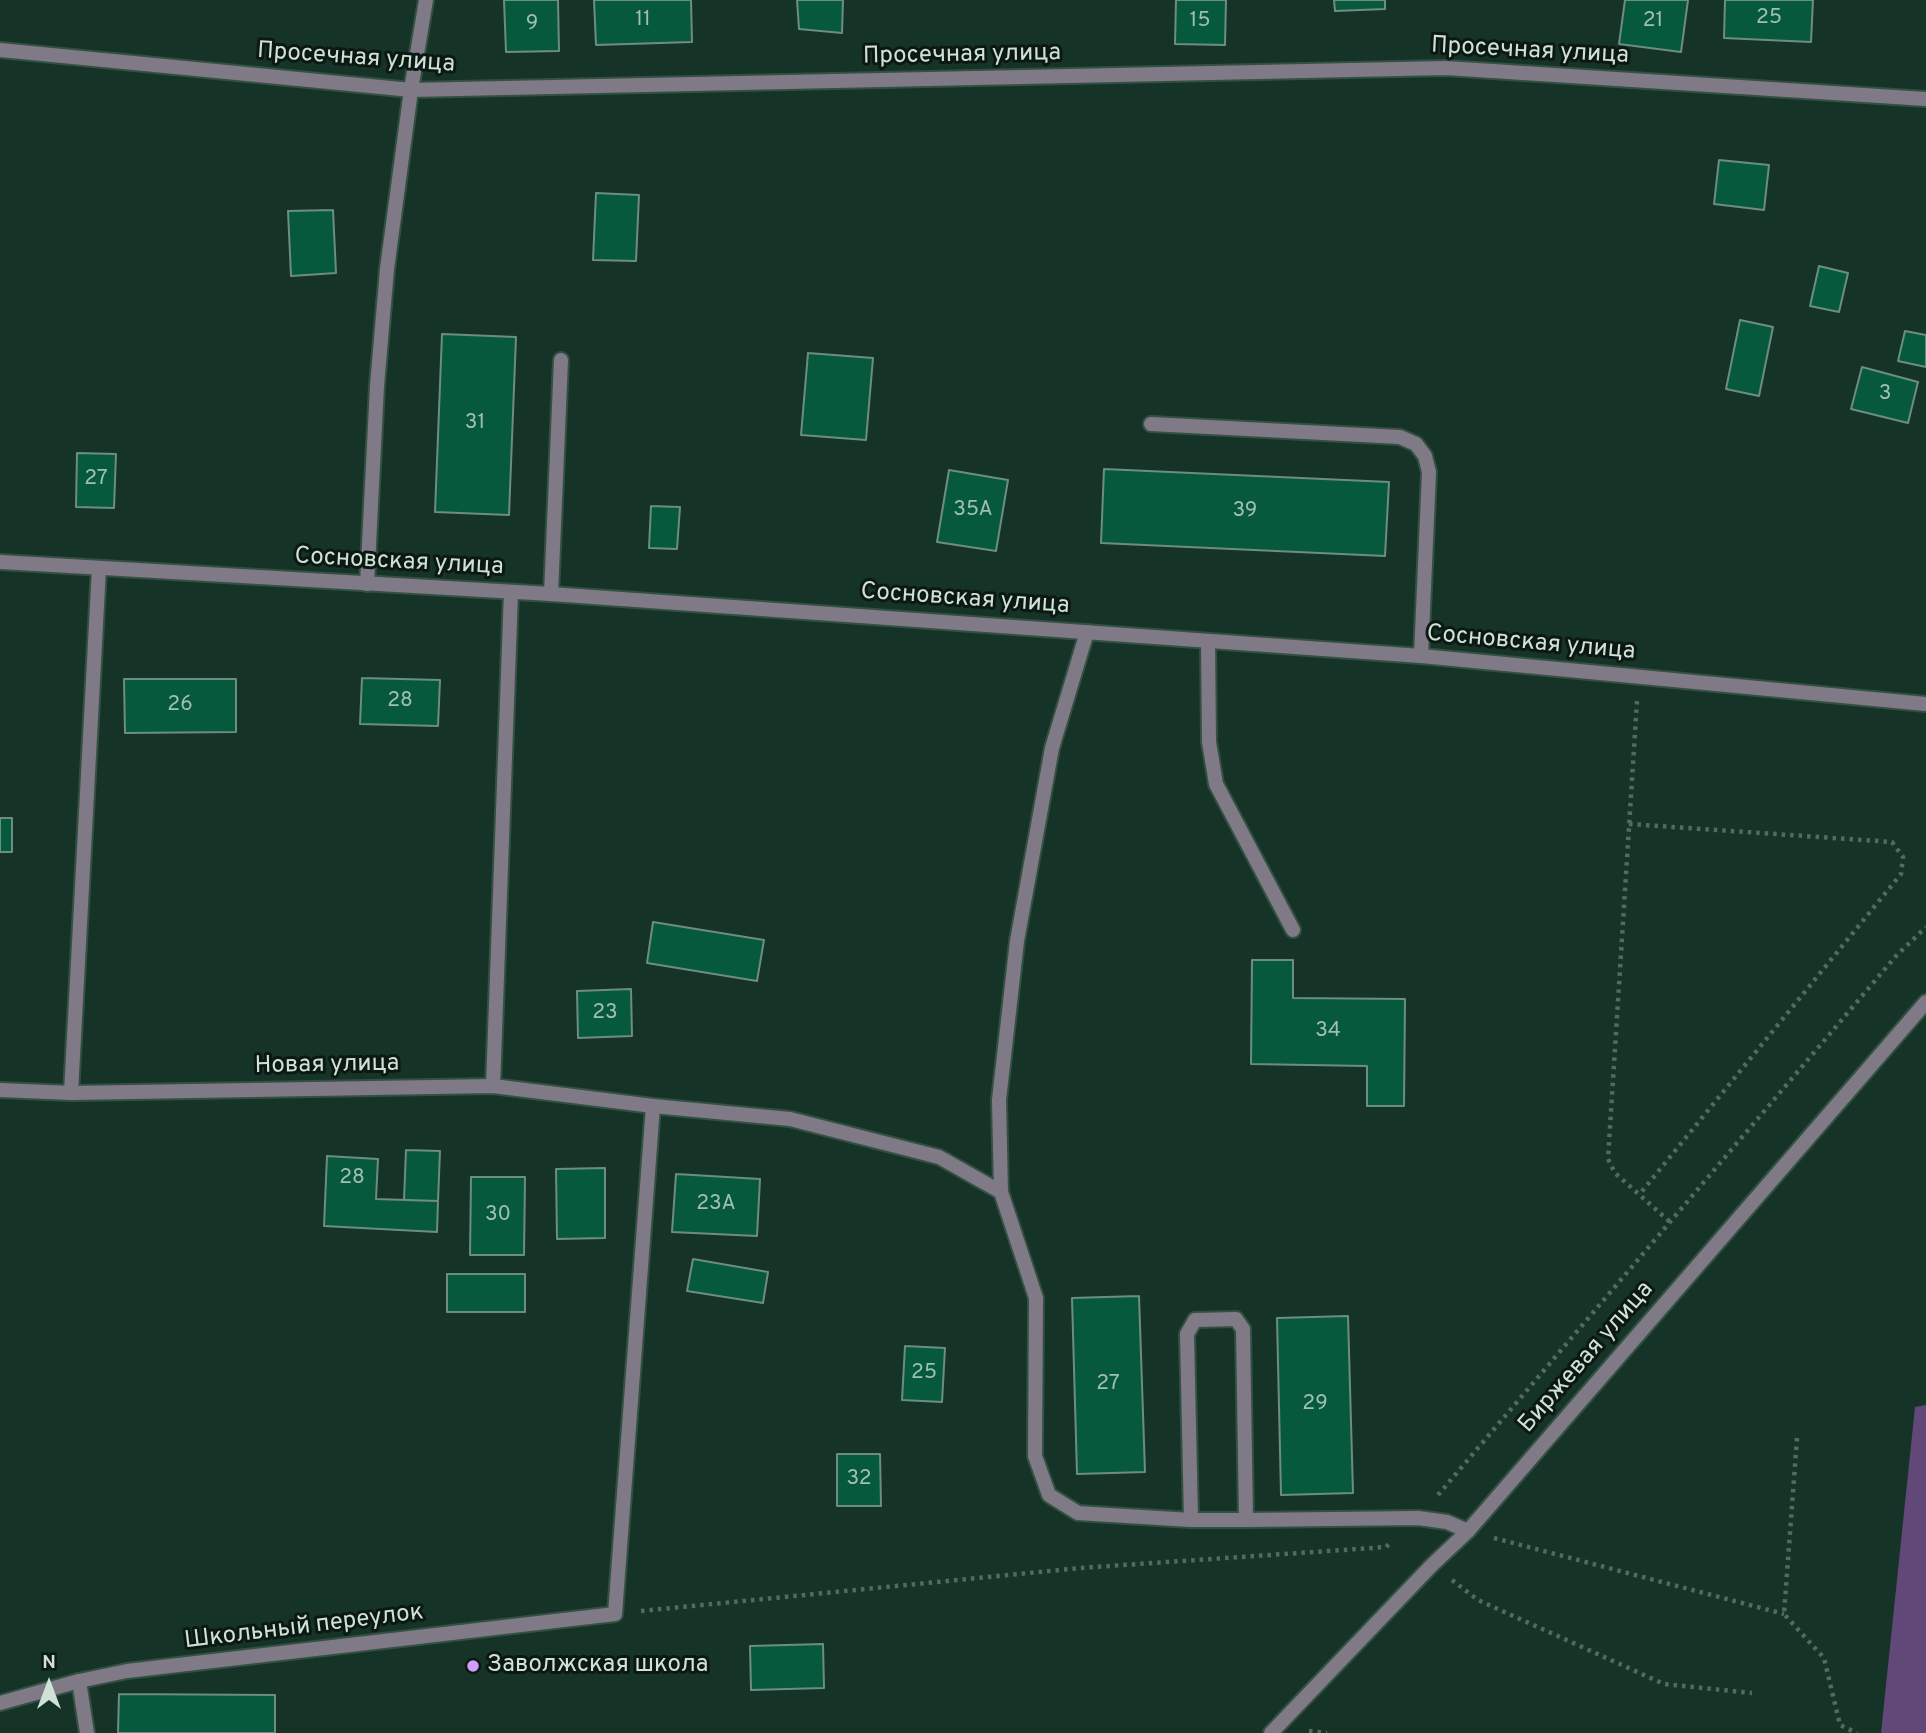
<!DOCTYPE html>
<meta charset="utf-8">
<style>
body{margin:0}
#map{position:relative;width:1926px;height:1733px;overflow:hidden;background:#153427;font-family:Overpass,sans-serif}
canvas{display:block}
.north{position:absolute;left:14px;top:1649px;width:70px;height:70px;-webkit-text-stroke:5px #0c1913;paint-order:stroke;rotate:0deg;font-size:19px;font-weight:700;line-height:28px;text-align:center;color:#d0e1d8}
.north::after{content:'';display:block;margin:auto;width:24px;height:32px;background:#d0e1d8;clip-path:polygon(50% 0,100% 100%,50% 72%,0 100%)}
</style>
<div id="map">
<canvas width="1926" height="1733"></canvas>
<div class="north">N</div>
</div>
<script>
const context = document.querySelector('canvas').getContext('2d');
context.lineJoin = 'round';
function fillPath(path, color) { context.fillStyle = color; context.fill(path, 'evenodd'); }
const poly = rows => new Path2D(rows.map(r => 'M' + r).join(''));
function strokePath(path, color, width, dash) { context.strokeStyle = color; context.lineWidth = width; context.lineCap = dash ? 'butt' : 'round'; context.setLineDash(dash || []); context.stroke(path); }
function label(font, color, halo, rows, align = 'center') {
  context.font = font + ' Overpass,sans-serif'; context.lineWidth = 6; context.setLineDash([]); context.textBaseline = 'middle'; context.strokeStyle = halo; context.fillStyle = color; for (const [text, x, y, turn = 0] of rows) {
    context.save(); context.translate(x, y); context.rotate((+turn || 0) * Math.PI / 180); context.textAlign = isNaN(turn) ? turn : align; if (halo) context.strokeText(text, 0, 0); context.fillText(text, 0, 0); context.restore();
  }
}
const forest = poly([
 [1926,1405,1926,1733,1881,1733,1915,1407]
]);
const building = poly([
 [504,0,558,0,559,51,506,52,504,0],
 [594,0,691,0,692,42,596,45,594,0],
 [797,0,843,0,842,33,799,29,797,0],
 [1176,0,1226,0,1225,45,1175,44,1176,0],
 [1334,0,1385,0,1385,9,1335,11,1334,0],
 [1625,0,1688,0,1681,52,1619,44,1625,0],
 [1725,0,1813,0,1811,42,1724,38,1725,0],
 [1719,160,1769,165,1764,210,1714,204,1719,160],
 [596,193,639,195,636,261,593,260,596,193],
 [333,210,336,273,291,276,288,211,333,210],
 [1819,266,1848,273,1839,312,1810,306,1819,266],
 [1740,320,1773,327,1759,396,1726,389,1740,320],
 [1905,331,1926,335,1926,367,1898,361,1905,331],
 [442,334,516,337,509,515,435,512,442,334],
 [808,353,873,358,866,440,801,435,808,353],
 [1862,367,1918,382,1908,423,1851,409,1862,367],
 [77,453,116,454,114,508,76,507,77,453],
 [1104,469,1389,482,1385,556,1101,543,1104,469],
 [949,470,1008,480,996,551,937,542,949,470],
 [651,506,680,507,677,549,649,548,651,506],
 [362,678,440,680,438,726,360,724,362,678],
 [124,679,236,679,236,732,125,733,124,679],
 [0,818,12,818,12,852,0,852,0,818],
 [653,922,764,940,757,981,647,963,653,922],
 [1252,960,1293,960,1293,998,1405,999,1404,1106,1367,1106,1367,1066,1251,1064,1252,960],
 [631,989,632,1036,578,1038,577,991,631,989],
 [406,1150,440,1151,438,1201,404,1200,406,1150],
 [327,1156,378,1159,376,1199,438,1201,437,1232,324,1226,327,1156],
 [605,1168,605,1238,557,1239,556,1169,605,1168],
 [676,1174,760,1179,757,1236,672,1232,676,1174],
 [471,1177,525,1177,524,1255,470,1255,471,1177],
 [693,1259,768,1272,763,1303,687,1291,693,1259],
 [447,1274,525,1274,525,1312,447,1312,447,1274],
 [1139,1296,1145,1472,1077,1474,1072,1298,1139,1296],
 [1348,1316,1353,1493,1281,1495,1277,1318,1348,1316],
 [905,1346,945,1348,942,1402,902,1400,905,1346],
 [837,1454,880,1454,881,1506,837,1506,837,1454],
 [823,1644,824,1688,751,1690,750,1646,823,1644],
 [119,1694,275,1695,275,1733,118,1733,119,1694]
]);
const path = poly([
 [1637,701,1608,1159,1615,1173,1670,1222],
 [1629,824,1892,842,1903,857,1901,874,1639,1195],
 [1797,1438,1784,1614,1824,1658,1840,1725,1857,1733],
 [1438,1495,1896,956,1926,927],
 [1494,1538,1784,1614],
 [1452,1580,1478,1600,1664,1684,1752,1693],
 [641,1611,1080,1568,1386,1547,1390,1543],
 [1309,1731,1327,1733]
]);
const lane = poly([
 [0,50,411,90,1446,68,1926,99],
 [1151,424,1400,437,1416,444,1425,456,1429,472,1421,656],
 [367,584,377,386,387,269,411,90,426,0],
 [551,594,561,360],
 [1208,641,1209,742,1216,784,1293,930],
 [493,1086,511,592],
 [71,1093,99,568],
 [653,1106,790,1119,939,1157,1001,1192,1036,1298,1035,1456,1049,1495,1078,1513,1191,1520],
 [1001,1192,999,1100,1017,941,1052,748,1087,632],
 [1246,1520,1243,1329,1236,1319,1195,1320,1187,1334,1191,1520,1246,1520,1418,1518,1447,1522,1468,1531],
 [79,1681,87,1733]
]);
const street = poly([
 [0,562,551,594,1421,656,1926,704],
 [0,1090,71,1093,493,1086,653,1106,615,1614,127,1671,79,1681,0,1703],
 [1271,1733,1432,1565,1468,1531,1926,1002]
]);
const markers = [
 [473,1666,7,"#d19dfe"]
];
const numberNames = [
 ["25",1769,19],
 ["11",643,21],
 ["15",1200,22],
 ["21",1653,22],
 ["9",532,25],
 ["3",1885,395],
 ["31",475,424],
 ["27",96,480],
 ["35А",973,511],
 ["39",1245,512],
 ["28",400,702],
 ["26",180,706],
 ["23",605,1014],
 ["34",1328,1032],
 ["28",352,1179],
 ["23А",716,1205],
 ["30",498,1216],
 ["25",924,1374],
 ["27",1108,1385],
 ["29",1315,1405],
 ["32",859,1480]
];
const streetNames = [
 ["Просечная улица",1530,52,3],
 ["Просечная улица",962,56,-1],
 ["Просечная улица",356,59,4],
 ["Сосновская улица",399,563,3],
 ["Сосновская улица",965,600,4],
 ["Сосновская улица",1531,644,5],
 ["Новая улица",327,1066,-1],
 ["Биржевая улица",1587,1358,-49],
 ["Школьный переулок",304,1628,-7]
];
const poiNames = [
 ["Заволжская школа",487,1666]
];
fillPath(forest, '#624779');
fillPath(building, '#07593e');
strokePath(building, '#6d8e7e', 2);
strokePath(lane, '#335043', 18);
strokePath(street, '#335043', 18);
strokePath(path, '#506b5f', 4.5, [3.5, 5]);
strokePath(lane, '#807a86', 14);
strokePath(street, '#807a86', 14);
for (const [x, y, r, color] of markers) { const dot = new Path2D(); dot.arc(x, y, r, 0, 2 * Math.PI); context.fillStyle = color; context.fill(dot); strokePath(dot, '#0c1913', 2.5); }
label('21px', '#9ebfb2', null, numberNames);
label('24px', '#d0e1d8', '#0c1913', streetNames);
label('24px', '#d0e1d8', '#0c1913', poiNames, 'left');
</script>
